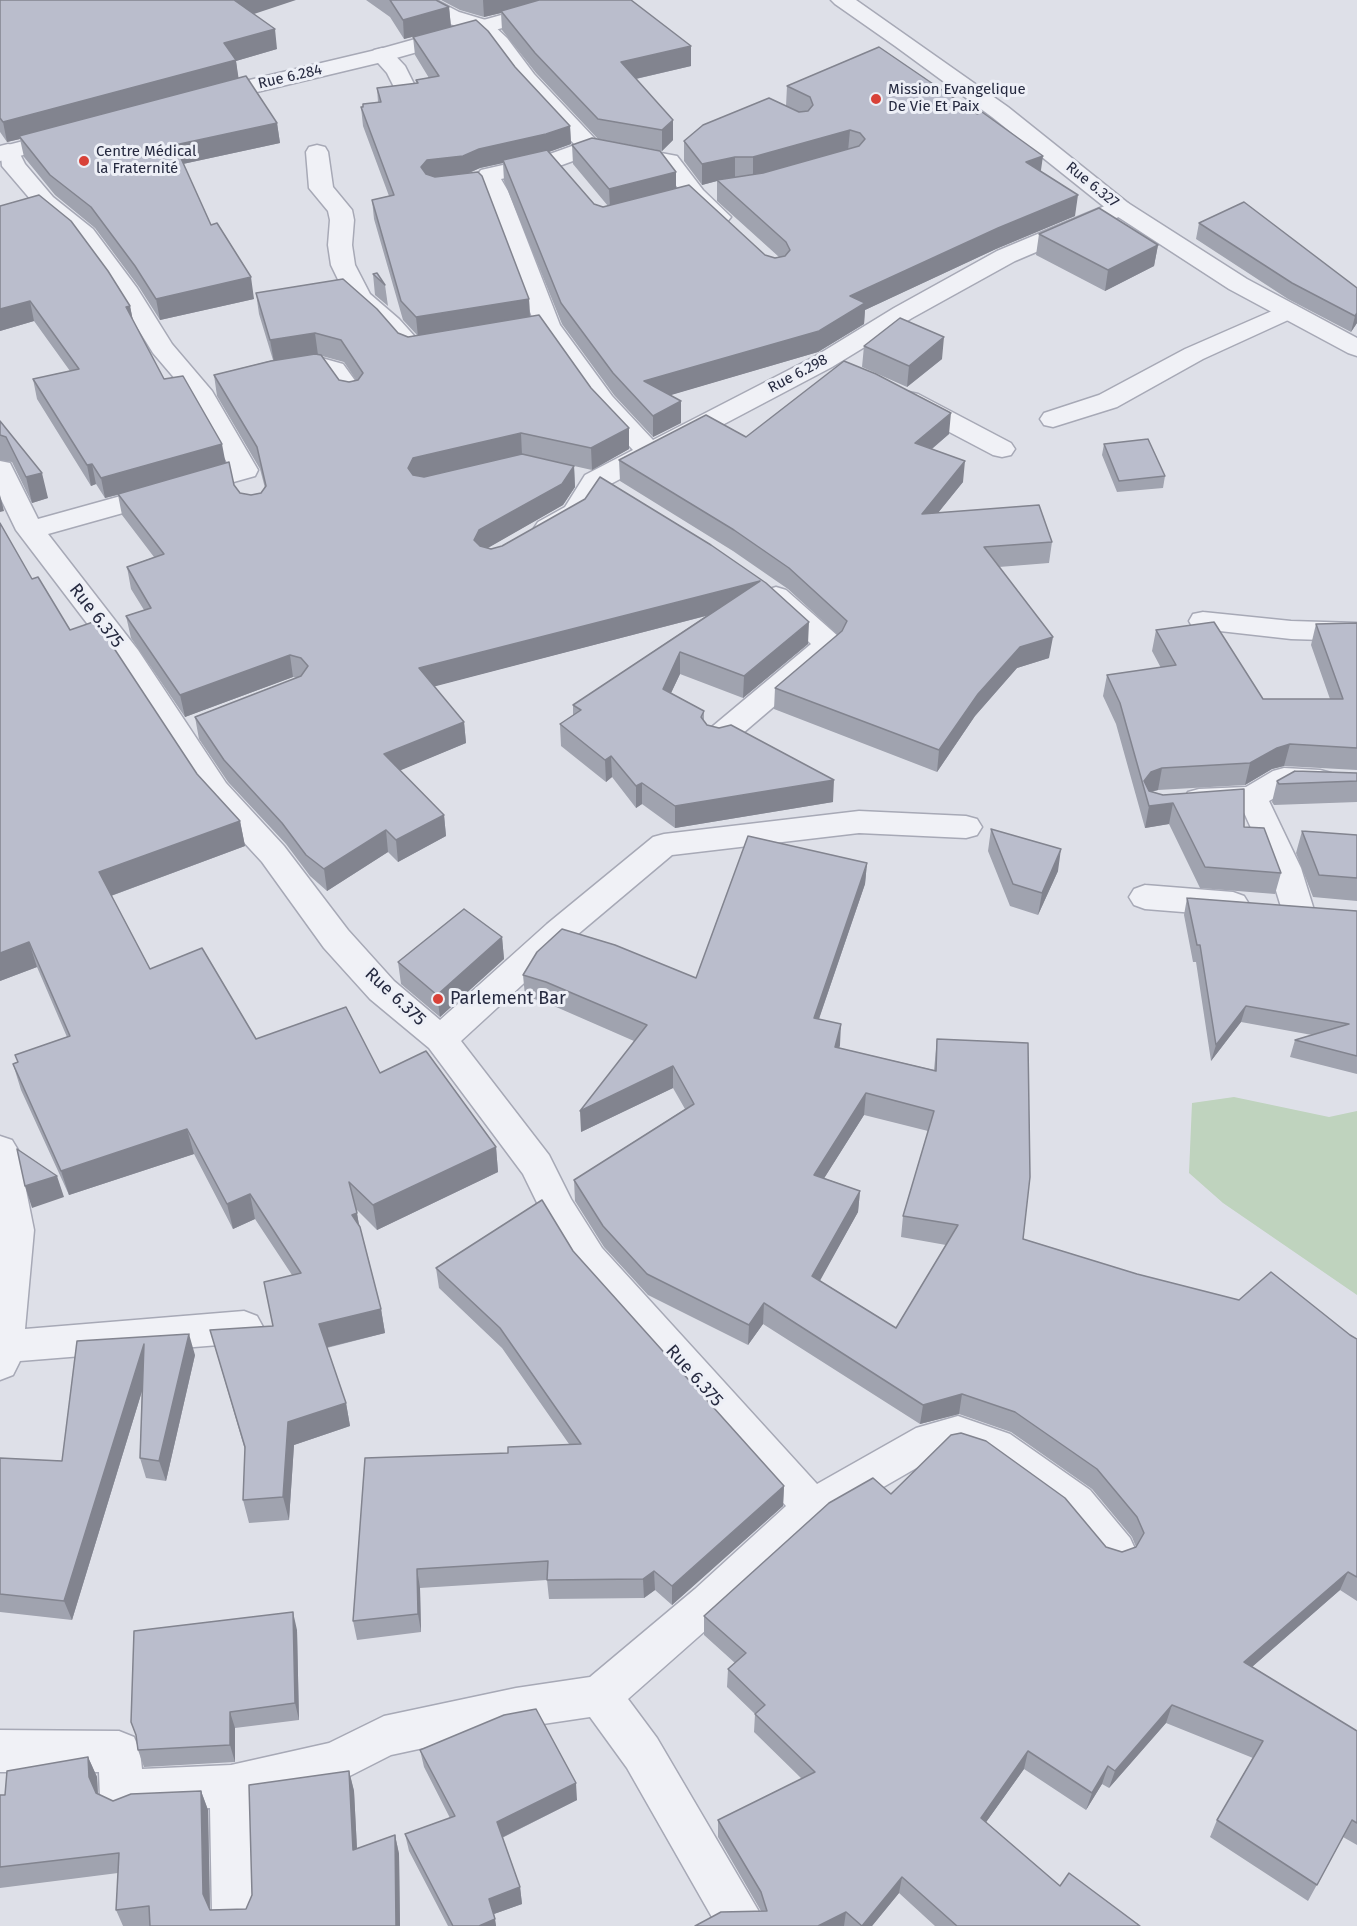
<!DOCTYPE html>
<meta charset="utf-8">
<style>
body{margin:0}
canvas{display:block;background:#dee0e8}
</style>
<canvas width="1357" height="1926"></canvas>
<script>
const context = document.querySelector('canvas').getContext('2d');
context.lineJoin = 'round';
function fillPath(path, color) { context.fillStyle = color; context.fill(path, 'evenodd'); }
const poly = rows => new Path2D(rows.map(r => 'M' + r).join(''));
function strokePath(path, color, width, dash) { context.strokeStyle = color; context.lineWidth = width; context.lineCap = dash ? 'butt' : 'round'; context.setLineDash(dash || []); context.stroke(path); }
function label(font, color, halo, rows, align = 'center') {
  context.font = font + ' "Fira Sans",sans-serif'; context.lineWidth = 6; context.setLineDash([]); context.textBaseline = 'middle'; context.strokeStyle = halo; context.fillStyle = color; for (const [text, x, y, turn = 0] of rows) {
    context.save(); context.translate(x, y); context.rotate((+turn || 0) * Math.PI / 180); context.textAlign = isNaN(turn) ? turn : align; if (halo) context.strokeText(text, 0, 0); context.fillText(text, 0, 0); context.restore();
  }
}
const green = poly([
 [1234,1097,1329,1117,1357,1111,1357,1295,1223,1203,1189,1173,1192,1103]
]);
const minor = poly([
 [409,0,436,0,459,12,489,21,507,38,534,74,597,141,677,156,703,190,731,217,727,222,719,224,711,222,687,200,661,166,636,161,592,154,562,165,501,179,508,191,560,325,612,396,653,440,814,357,894,308,997,251,1112,203,1120,201,1128,203,1132,208,1128,213,1015,261,912,318,832,367,605,487,585,519,558,534,548,537,538,534,534,528,538,522,565,507,585,475,633,450,594,408,535,325,485,193,477,183,477,175,481,170,547,155,575,145,518,84,491,48,473,31,443,22,413,4,409,0],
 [382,48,390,50,405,66,416,88,413,93,405,95,397,93,387,73,371,55,374,50,382,48],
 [8,144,16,146,25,164,53,197,93,229,137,288,172,344,212,391,258,470,255,476,48,534,138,650,226,783,284,846,348,930,394,981,440,1020,547,924,653,837,664,834,859,811,966,816,977,819,982,827,977,835,966,838,859,833,672,855,571,940,461,1041,549,1155,571,1199,602,1248,817,1484,916,1428,958,1416,1010,1434,1090,1490,1130,1538,1136,1551,1130,1564,1116,1569,1102,1564,1062,1516,983,1459,958,1450,939,1455,826,1520,723,1615,628,1699,657,1738,758,1910,764,1926,717,1926,627,1768,590,1717,516,1728,391,1755,336,1783,253,1802,256,1913,251,1926,217,1926,212,1913,210,1808,139,1811,122,1818,107,1812,100,1797,99,1772,0,1772,0,1730,119,1731,134,1737,140,1752,142,1769,231,1765,329,1743,384,1716,516,1688,590,1677,695,1589,786,1506,576,1270,545,1219,523,1174,429,1048,370,999,324,948,262,862,204,799,118,664,16,530,0,497,0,461,10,463,38,519,229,466,188,394,153,353,114,290,77,239,37,207,2,166,0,146,8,144],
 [317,145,325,147,328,152,333,187,352,210,354,220,352,245,355,265,370,294,399,319,417,339,437,336,446,339,450,344,446,349,411,356,402,353,381,329,347,298,331,265,328,245,330,220,328,211,309,188,306,152,309,147,317,145],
 [1288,304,1297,306,1300,311,1297,316,1203,359,1117,407,1053,427,1044,425,1040,419,1044,413,1099,395,1185,349,1288,304],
 [318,357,343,364,364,393,360,399,351,401,342,399,325,374,318,373,288,378,279,375,275,370,279,365,318,357],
 [909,392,918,394,1011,443,1015,449,1011,455,1002,457,993,455,900,406,896,400,900,394,909,392],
 [776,587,786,590,839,637,844,644,839,651,729,745,718,748,707,745,703,738,707,731,811,644,762,596,766,590,776,587],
 [1203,612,1291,621,1357,623,1357,641,1291,639,1193,628,1189,621,1193,614,1203,612],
 [1284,768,1320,770,1331,773,1335,781,1331,789,1320,792,1289,790,1269,801,1301,868,1314,910,1309,918,1298,922,1287,918,1282,910,1269,868,1242,808,1199,811,1188,808,1184,800,1188,792,1199,789,1246,787,1273,771,1284,768],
 [1145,885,1233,892,1244,896,1249,904,1244,912,1233,916,1145,909,1134,905,1129,897,1134,889,1145,885],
 [0,1136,12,1140,18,1150,34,1230,25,1329,244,1311,257,1316,263,1327,257,1338,244,1343,20,1361,13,1375,0,1380,0,1136]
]);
const tertiary = poly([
 [555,0,591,0,587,4,382,62,211,103,203,101,200,96,203,91,376,50,555,0],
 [831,0,856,0,1008,107,1128,203,1247,279,1357,338,1357,356,1348,353,1229,289,1112,213,992,117,895,46,835,4,831,0],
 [66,130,74,132,77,137,74,142,0,161,0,147,66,130]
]);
const wall = poly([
 [0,0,254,14,277,49,236,61,238,78,277,123,280,143,183,164,211,225,254,299,160,320,139,287,95,228,55,195,24,157,20,139,7,142,0,132],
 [366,0,436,0,449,7,451,27,404,39,390,17],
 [441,0,631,0,691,66,636,79,673,120,673,140,662,151,598,139,536,73,502,30,501,13,484,17,460,10],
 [413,37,515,67,570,126,571,144,549,152,594,204,603,207,608,206,573,164,572,145,676,172,676,188,765,255,775,258,779,257,717,201,717,181,702,185,684,161,684,141,786,106,787,86,1041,171,1075,216,996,249,865,310,864,324,818,352,670,395,681,423,653,437,614,395,562,324,504,181,503,163,480,168,469,173,529,299,530,317,629,449,592,470,574,466,575,487,563,505,487,548,808,644,743,698,680,674,671,693,704,711,704,721,707,725,833,802,675,828,642,804,636,808,612,777,606,782,561,746,560,724,573,715,573,705,706,616,434,686,464,722,466,743,400,770,444,815,446,836,398,862,388,852,327,891,310,876,286,844,228,782,199,739,195,717,297,678,293,677,185,717,131,638,126,616,144,610,131,589,127,567,154,557,122,515,118,495,105,498,96,484,91,486,37,399,33,379,70,371,34,321,0,331,0,206,130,306,133,321,164,379,225,463,234,485,240,493,251,495,261,493,265,488,260,469,217,396,214,375,273,360,259,314,256,293,408,337,417,335,403,320,374,219,372,200,389,196,363,126,361,107,378,102,377,88,417,83,416,80,429,78,415,55],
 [322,356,344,362,356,380,349,382,339,380],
 [1199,223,1357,288,1357,323,1351,332,1288,299,1196,239],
 [1039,234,1158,245,1154,266,1105,291,1036,255],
 [373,274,385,285,388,306,375,295],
 [864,346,942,359,907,387,862,367],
 [0,421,48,498,32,503,12,462,0,460],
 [949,434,932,449,963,482,938,513,1052,542,1049,563,999,567,1049,658,1017,668,975,716,937,772,774,709,775,688,838,635,788,589,733,551,620,481,619,460,746,437],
 [1104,444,1165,476,1163,488,1117,492,1102,455],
 [32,579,70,630,197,774,240,821,245,846,111,896,150,969,256,1039,380,1073,496,1147,498,1172,377,1230,356,1209,359,1224,381,1309,385,1333,327,1348,346,1403,350,1426,294,1445,289,1520,249,1523,243,1500,245,1450,210,1330,273,1326,292,1275,255,1219,233,1229,194,1154,69,1195,21,1090,13,1064,18,1062,15,1055,67,1037,37,967,0,981],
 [1357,623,1357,770,1284,766,1272,769,1245,785,1158,790,1151,792,1244,827,1281,873,1275,894,1200,888,1169,824,1145,828,1116,724,1103,696,1107,675,1161,668,1152,651,1156,630,1263,699,1330,699,1311,645,1316,624],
 [1357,773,1357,802,1274,805,1272,802,1277,781],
 [991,829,1058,871,1038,915,1010,906,988,851],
 [1302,831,1357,835,1357,901,1313,897,1296,853],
 [867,863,865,884,819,1019,840,1045,839,1048,934,1070,937,1039,1023,1239,1137,1274,1350,1335,1357,1339,1357,1601,1340,1590,1252,1667,1357,1731,1357,1845,1343,1837,1308,1901,1210,1837,1217,1820,1253,1758,1166,1723,1109,1788,1102,1784,1086,1810,1024,1769,986,1822,1060,1886,1140,1926,935,1926,899,1893,872,1926,695,1926,761,1911,718,1837,718,1820,802,1779,754,1732,755,1714,727,1687,728,1669,735,1663,704,1635,704,1616,891,1494,1106,1547,1122,1552,1136,1547,1132,1537,1092,1489,1011,1432,959,1414,920,1424,763,1324,748,1345,648,1295,604,1247,575,1201,574,1180,685,1109,673,1088,581,1132,634,1041,547,1003,525,996,523,975,696,978],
 [864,1115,928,1131,903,1216,901,1237,946,1245,896,1328,819,1281,858,1212,860,1191,824,1178],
 [1187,898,1357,911,1357,1074,1290,1057,1295,1040,1312,1035,1241,1022,1211,1061,1196,962,1193,962,1184,915],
 [502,937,504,959,440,1017,401,984,398,962],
 [573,1251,784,1486,783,1506,672,1605,655,1590,644,1598,549,1599,547,1580,420,1588,421,1632,357,1640,353,1621,508,1453,569,1444,502,1348,439,1288,436,1268],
 [77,1341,195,1355,166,1481,146,1478,140,1458,142,1391,72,1620,0,1612,0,1458,62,1461],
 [297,1630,299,1720,235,1728,235,1762,144,1767,138,1750],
 [420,1750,577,1800,502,1838,520,1887,522,1904,494,1914,496,1926,448,1926,409,1851,405,1834,450,1818,424,1767],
 [88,1757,97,1777,98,1794,113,1801,201,1791,208,1810,210,1910,246,1909,349,1771,354,1791,357,1849,395,1835,399,1854,400,1926,123,1926,116,1910,118,1873,0,1888,0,1795,5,1795]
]);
const shadedWall = poly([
 [234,0,296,0,236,20],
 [483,0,547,0,501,11,501,13,484,17],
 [449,7,451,27,404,39,403,20],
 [275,29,277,49,236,61,239,81,19,136,20,139,7,142,3,122,224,43],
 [691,46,691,66,622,82,621,62],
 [673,120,673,140,662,151,662,130],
 [277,123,280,143,178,165,175,145],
 [570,126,571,144,546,153,503,160,503,163,480,168,464,175,429,179,421,167,427,160,479,149],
 [850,130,848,151,753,178,753,157],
 [1043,156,1040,177,1026,162],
 [735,157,735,178,717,180,717,181,702,185,702,164],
 [676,172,676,191,610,207,609,189],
 [1078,195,1075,216,996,249,865,310,864,324,818,352,644,403,644,381,850,296,998,228],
 [1158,245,1154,266,1105,291,1108,270],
 [251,277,254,299,160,320,156,299],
 [529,299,530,318,418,337,416,317],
 [30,301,34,321,0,331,0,309],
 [130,306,134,326,126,307],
 [1357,313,1357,323,1351,332,1355,316],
 [315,333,318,355,274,362,270,340],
 [944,337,942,359,907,387,909,366],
 [681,401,681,423,653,437,653,416],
 [951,413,949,434,914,464,915,443],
 [629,428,629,449,592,470,591,448],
 [521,433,522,455,415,480,408,468,413,458],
 [222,444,226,465,105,498,101,478],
 [965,461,963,482,920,535,922,514],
 [92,464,96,484,91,486,87,465],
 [574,466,575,487,563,505,481,552,474,540,479,530],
 [42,473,48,498,32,503,26,477],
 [0,495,4,511,0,512],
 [760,581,759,602,421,690,419,668],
 [809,622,808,644,743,698,744,676],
 [1053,637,1049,658,1017,668,975,716,937,772,939,750,978,694,1020,647],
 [680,652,680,674,663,710,663,689],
 [290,655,293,677,185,717,180,695],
 [464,722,466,743,387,776,384,754],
 [1290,744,1284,766,1272,769,1245,785,1250,763,1277,748],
 [611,756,612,777,606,782,605,760],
 [1162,768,1158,790,1146,793,1144,781,1151,772],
 [834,780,833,802,675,828,675,806],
 [642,783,642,804,636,808,636,786],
 [1173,803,1169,824,1145,828,1149,806],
 [444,815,446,836,398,862,396,840],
 [240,821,245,846,105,898,99,872],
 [386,830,388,852,327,891,324,869],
 [1061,849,1058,871,1038,915,1042,893],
 [867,863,865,884,812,1039,814,1018],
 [502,937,504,959,440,1017,437,995],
 [29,942,37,967,0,981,0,953],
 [1246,1006,1241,1022,1211,1061,1216,1045],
 [841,1024,840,1045,833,1068,835,1047],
 [673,1066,673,1088,581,1132,580,1111],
 [866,1093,864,1115,813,1196,814,1175],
 [187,1129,194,1154,69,1195,61,1171],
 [496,1147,498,1172,377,1230,373,1205],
 [57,1176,64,1197,32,1208,25,1186],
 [860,1191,858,1212,811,1297,812,1276],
 [250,1194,255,1219,233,1229,227,1204],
 [357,1213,361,1238,352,1215],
 [764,1303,763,1324,748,1345,749,1325],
 [381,1309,385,1333,324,1348,319,1324],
 [189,1334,195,1355,166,1481,159,1461],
 [144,1344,150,1365,72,1620,64,1601],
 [962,1394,959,1414,920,1424,923,1405],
 [346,1403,350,1426,294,1445,289,1520,283,1497,288,1422],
 [784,1486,783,1506,672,1605,672,1586],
 [417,1569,420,1588,421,1632,418,1614],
 [654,1571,655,1590,644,1598,643,1579],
 [1348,1572,1340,1590,1237,1680,1244,1662],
 [293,1612,297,1630,299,1720,295,1703],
 [1172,1705,1166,1723,1109,1788,1115,1771],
 [230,1712,235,1728,235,1762,230,1745],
 [1028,1751,1024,1769,977,1835,981,1818],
 [88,1757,97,1777,98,1797,89,1777],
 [1108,1766,1102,1784,1086,1810,1092,1793],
 [349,1771,354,1791,358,1869,353,1850],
 [576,1783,577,1800,499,1839,497,1822],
 [201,1791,208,1810,210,1913,203,1894],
 [395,1835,399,1854,400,1926,396,1926],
 [902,1877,899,1893,872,1926,862,1926],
 [520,1887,522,1904,491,1915,489,1899],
 [846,1912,844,1926,818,1926],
 [495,1919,496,1926,479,1926]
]);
const building = poly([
 [0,0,234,0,275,29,224,43,236,60,3,122,0,118,0,0],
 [390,0,436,0,449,7,403,20,390,0],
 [539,0,631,0,691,46,621,62,673,120,662,130,598,119,535,53,501,11,539,0],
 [476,20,488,31,515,67,570,126,546,134,479,149,463,156,427,160,421,167,426,174,435,177,478,172,482,176,529,299,416,317,401,301,372,200,394,195,361,107,363,107,363,104,381,102,377,88,418,83,416,80,439,76,413,37,476,20],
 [879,47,977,114,982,112,1043,156,1026,162,1078,195,998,228,850,296,865,303,819,331,644,381,681,401,653,416,613,373,561,303,503,160,547,150,594,204,603,207,689,185,765,255,775,258,785,256,790,250,786,242,717,180,763,173,859,146,865,139,860,133,850,130,753,157,735,157,702,164,684,141,703,125,769,98,799,112,808,111,813,105,810,97,787,86,879,47],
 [246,76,277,123,175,145,211,225,217,223,251,277,156,299,135,266,91,207,50,175,19,136,246,76],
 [592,138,660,151,676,172,609,189,572,145,592,138],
 [39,195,71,221,108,271,130,306,126,307,164,379,183,376,222,444,101,478,92,464,87,465,33,379,79,369,30,301,0,309,0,206,39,195],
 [1244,202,1357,288,1357,313,1355,316,1292,283,1199,223,1244,202],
 [1099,208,1158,245,1108,270,1039,234,1099,208],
 [377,273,385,285,373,274,377,273],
 [343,279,377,309,398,333,408,337,539,315,591,388,629,428,591,448,521,433,413,458,408,468,413,475,424,477,522,454,574,466,562,484,479,530,474,540,480,546,491,549,502,546,585,499,600,477,711,545,766,583,809,622,744,676,680,652,663,689,704,711,701,717,707,725,719,728,731,725,834,780,675,806,642,783,636,786,611,756,605,760,560,724,581,710,573,705,760,581,419,668,464,722,384,754,444,815,396,840,386,830,324,869,306,855,282,823,224,760,195,717,301,676,308,666,301,658,290,655,180,695,126,616,151,608,127,567,164,554,118,494,229,462,234,485,240,493,251,495,261,493,266,486,257,447,214,375,271,361,315,354,321,355,339,380,349,382,358,380,363,373,341,340,315,333,270,340,256,293,343,279],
 [900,318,944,337,909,366,864,346,900,318],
 [844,361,876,374,951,413,915,443,965,461,922,514,1039,505,1052,542,984,547,1053,637,1020,647,978,694,939,750,775,688,842,631,847,621,789,568,734,530,619,460,706,415,746,437,844,361],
 [0,421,42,473,26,477,6,437,0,435,0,421],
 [1148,439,1165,476,1119,481,1104,444,1148,439],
 [0,523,32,579,38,577,70,630,96,621,197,774,240,821,99,872,150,969,202,948,256,1039,346,1007,380,1073,426,1051,496,1147,373,1205,349,1182,357,1213,352,1215,360,1227,381,1309,319,1324,346,1403,288,1422,283,1497,243,1500,245,1447,210,1330,273,1326,264,1282,301,1273,250,1194,227,1204,187,1129,61,1171,13,1064,18,1062,15,1055,70,1036,29,942,0,953,0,523],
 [1214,622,1263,699,1343,699,1316,624,1357,623,1357,748,1290,744,1277,748,1250,763,1162,768,1151,772,1144,781,1149,791,1163,795,1244,789,1244,827,1264,828,1281,873,1205,867,1173,803,1149,806,1120,703,1107,675,1176,665,1156,630,1214,622],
 [1295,771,1357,773,1357,781,1279,784,1277,781,1295,771],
 [991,829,1061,849,1042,893,1013,884,991,829],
 [1302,831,1357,835,1357,878,1319,875,1302,831],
 [748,836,867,863,814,1018,841,1024,835,1047,936,1071,937,1039,1028,1043,1030,1177,1023,1239,1137,1274,1239,1300,1271,1272,1350,1335,1357,1339,1357,1577,1348,1572,1244,1662,1357,1731,1357,1823,1352,1820,1317,1885,1217,1820,1263,1741,1172,1705,1115,1771,1108,1766,1092,1793,1028,1751,981,1818,1060,1886,1069,1873,1140,1926,957,1926,902,1877,862,1926,846,1912,818,1926,695,1926,721,1912,767,1911,761,1892,718,1820,815,1772,755,1714,765,1705,728,1669,746,1653,704,1616,829,1503,873,1478,891,1494,951,1435,961,1433,986,1441,1065,1498,1106,1547,1122,1552,1136,1547,1144,1533,1137,1517,1097,1469,1015,1412,962,1394,923,1405,764,1303,749,1325,647,1274,603,1226,574,1180,694,1104,673,1066,580,1111,647,1025,546,982,523,975,537,952,562,929,615,945,696,978,748,836],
 [866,1093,934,1111,903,1216,958,1225,896,1328,812,1276,860,1191,814,1175,866,1093],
 [1187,898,1357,911,1357,1056,1295,1040,1349,1024,1246,1006,1216,1045,1200,945,1197,945,1187,898],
 [464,909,502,937,437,995,398,962,464,909],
 [17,1149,57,1176,25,1186,17,1149],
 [542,1200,573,1251,784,1486,672,1586,654,1571,643,1579,547,1580,548,1561,417,1569,418,1614,353,1621,365,1458,508,1453,508,1447,581,1444,500,1328,436,1268,542,1200],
 [189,1334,159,1461,140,1458,144,1344,64,1601,0,1594,0,1458,62,1461,77,1341,189,1334],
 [293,1612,295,1703,230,1712,230,1745,138,1750,136,1735,131,1722,134,1631,293,1612],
 [536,1709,576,1783,497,1822,520,1887,489,1899,495,1919,479,1926,453,1926,405,1834,455,1816,420,1750,504,1715,536,1709],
 [88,1757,89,1777,96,1793,113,1801,131,1794,201,1791,203,1894,210,1910,246,1909,252,1895,249,1785,349,1771,353,1850,395,1835,396,1926,150,1926,149,1906,116,1910,119,1853,0,1867,0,1795,5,1795,7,1771,88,1757]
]);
const markers = [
 [876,99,6,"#d84138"],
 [84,161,6,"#d84138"],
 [438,999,6,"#d84138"]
];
const farStreetnames = [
 ["Rue 6.284",290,77,-13],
 ["Rue 6.327",1092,185,39],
 ["Rue 6.298",798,374,-28]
];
const farPoinames = [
 ["Mission Evangelique",888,90],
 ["De Vie Et Paix",888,107],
 ["Centre Médical",96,152],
 ["la Fraternité",96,169]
];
const streetNames = [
 ["Rue 6.375",96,616,52],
 ["Rue 6.375",395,997,43],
 ["Rue 6.375",694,1376,48]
];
const poiNames = [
 ["Parlement Bar",450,999]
];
fillPath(green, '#bfd3be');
strokePath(minor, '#a7a9b6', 3);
strokePath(tertiary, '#a7a9b6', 3);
fillPath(minor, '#f0f1f6');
fillPath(tertiary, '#f0f1f6');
fillPath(wall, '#a0a3af');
fillPath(shadedWall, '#82848f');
fillPath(building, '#babdcc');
strokePath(building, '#82848f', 1.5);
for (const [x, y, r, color] of markers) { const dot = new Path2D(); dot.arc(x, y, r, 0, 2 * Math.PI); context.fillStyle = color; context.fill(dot); strokePath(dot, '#edeff6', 2); }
label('15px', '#262a40', '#edeff6', farStreetnames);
label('15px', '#262a40', '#edeff6', farPoinames, 'left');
label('18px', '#262a40', '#edeff6', streetNames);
label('18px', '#262a40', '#edeff6', poiNames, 'left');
</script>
